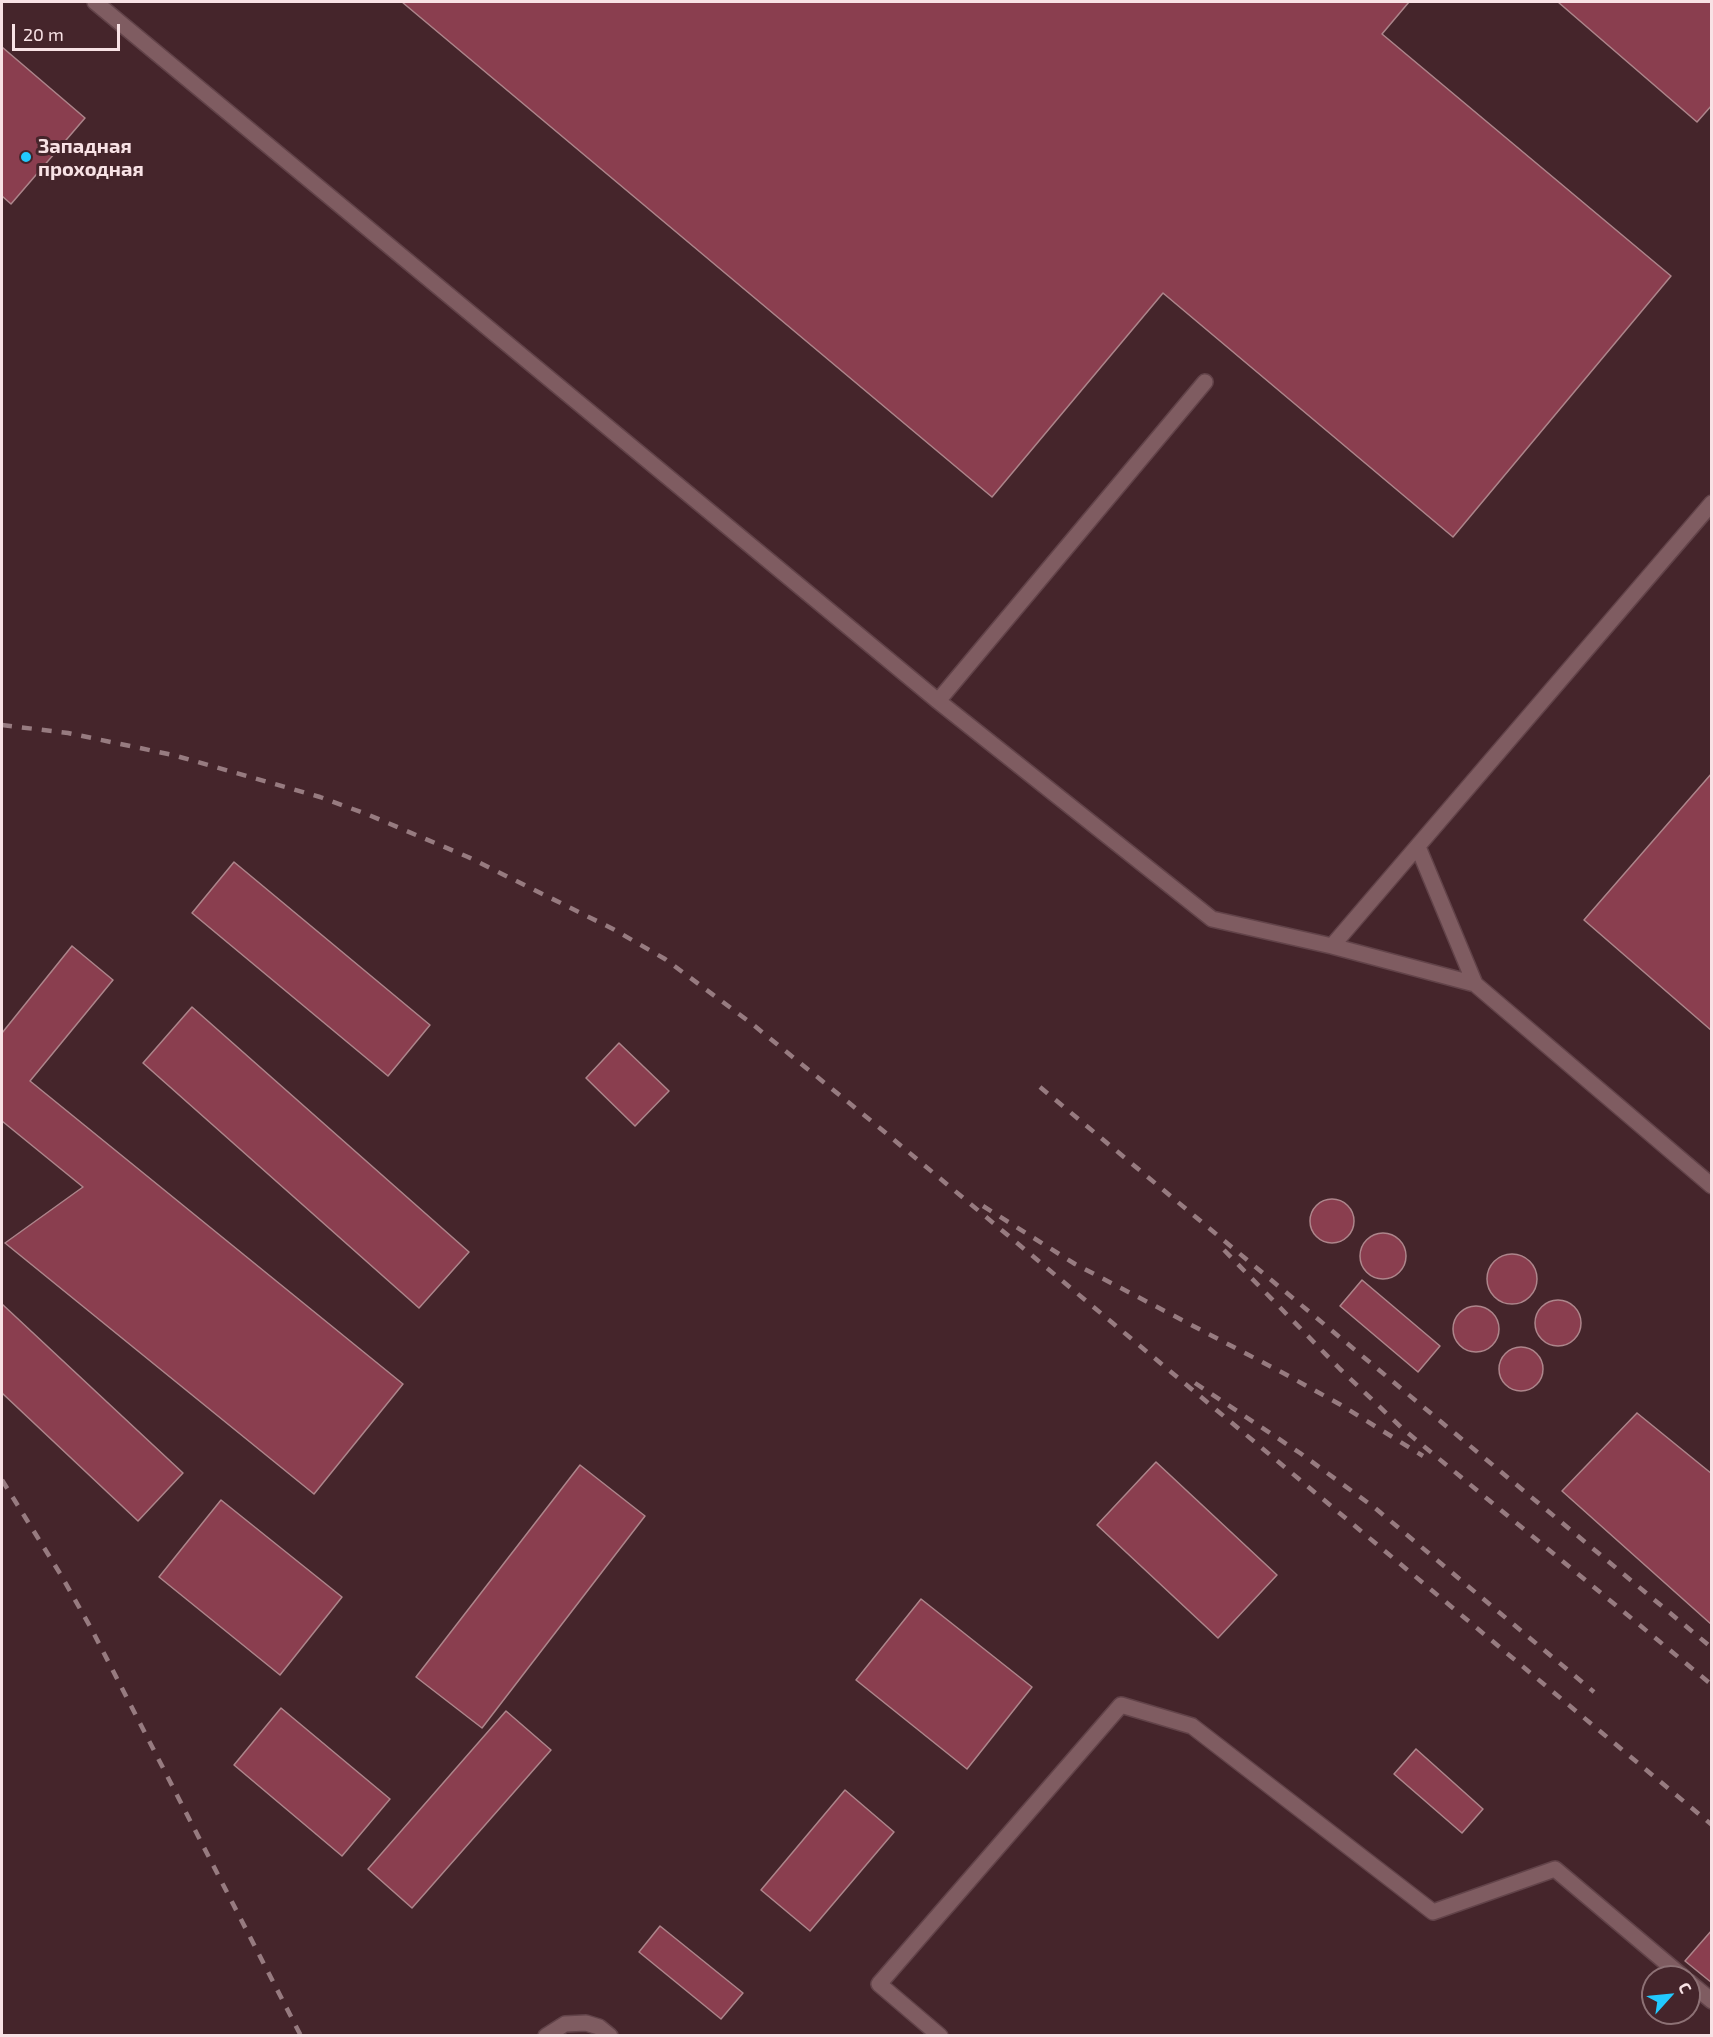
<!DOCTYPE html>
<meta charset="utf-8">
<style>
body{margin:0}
#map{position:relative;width:1713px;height:2037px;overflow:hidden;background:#45252b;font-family:"Exo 2",sans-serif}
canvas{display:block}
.frame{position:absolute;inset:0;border:3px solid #f8e2e5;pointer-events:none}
.north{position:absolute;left:1641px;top:1965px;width:60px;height:60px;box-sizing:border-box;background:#45252b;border:2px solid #8d7175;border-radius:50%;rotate:63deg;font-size:16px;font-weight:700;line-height:24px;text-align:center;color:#f8e2e5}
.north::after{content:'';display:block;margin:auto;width:21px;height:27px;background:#22c9fe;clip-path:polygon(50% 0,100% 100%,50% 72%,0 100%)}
.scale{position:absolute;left:12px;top:24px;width:108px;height:27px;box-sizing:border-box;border:3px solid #f8e2e5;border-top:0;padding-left:8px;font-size:18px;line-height:21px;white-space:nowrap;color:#f8e2e5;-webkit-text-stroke:4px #45252b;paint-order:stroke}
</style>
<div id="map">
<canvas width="1713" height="2037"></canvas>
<div class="frame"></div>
<div class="north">С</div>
<div class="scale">20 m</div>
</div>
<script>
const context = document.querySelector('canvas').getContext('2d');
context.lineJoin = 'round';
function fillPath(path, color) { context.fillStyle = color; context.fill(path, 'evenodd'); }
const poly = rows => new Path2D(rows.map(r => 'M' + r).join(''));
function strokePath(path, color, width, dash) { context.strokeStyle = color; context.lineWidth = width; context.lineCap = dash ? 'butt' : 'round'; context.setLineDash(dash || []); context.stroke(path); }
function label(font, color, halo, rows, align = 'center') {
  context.font = font + ' "Exo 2",sans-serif'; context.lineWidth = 6; context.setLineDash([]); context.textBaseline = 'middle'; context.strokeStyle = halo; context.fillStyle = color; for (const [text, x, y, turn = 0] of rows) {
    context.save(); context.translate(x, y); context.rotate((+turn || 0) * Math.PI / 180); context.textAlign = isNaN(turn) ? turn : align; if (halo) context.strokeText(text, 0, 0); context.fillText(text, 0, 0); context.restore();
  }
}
const building = poly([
 [402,2,1409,2,1382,34,1671,276,1453,537,1163,293,992,497,402,2],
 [1558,2,1712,2,1712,105,1697,122,1558,2],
 [2,47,85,118,11,204,2,196,2,47],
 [1712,773,1712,1031,1584,920,1712,773],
 [234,862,430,1025,388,1076,192,913,234,862],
 [72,946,113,980,30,1081,403,1384,314,1494,5,1243,83,1187,2,1121,2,1033,72,946],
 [192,1007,469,1252,419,1308,143,1063,192,1007],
 [619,1043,669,1091,635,1126,586,1078,619,1043],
 '1310 1221a22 22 0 1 1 44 0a22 22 0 1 1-44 0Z',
 '1360 1256a23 23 0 1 1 46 0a23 23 0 1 1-46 0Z',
 '1487 1279a25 25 0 1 1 50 0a25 25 0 1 1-50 0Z',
 [1362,1280,1440,1346,1418,1372,1340,1306,1362,1280],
 '1535 1323a23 23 0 1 1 46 0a23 23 0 1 1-46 0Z',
 [2,1304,183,1473,138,1521,2,1393,2,1304],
 '1453 1329a23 23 0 1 1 46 0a23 23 0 1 1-46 0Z',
 '1499 1369a22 22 0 1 1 44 0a22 22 0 1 1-44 0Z',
 [1637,1413,1712,1474,1712,1625,1562,1491,1637,1413],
 [1156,1462,1277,1575,1218,1638,1097,1525,1156,1462],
 [580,1465,645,1516,482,1728,416,1677,580,1465],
 [221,1500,342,1597,280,1675,159,1577,221,1500],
 [921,1599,1032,1687,967,1769,856,1680,921,1599],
 [281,1708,390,1799,342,1856,234,1765,281,1708],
 [506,1711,551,1750,412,1908,368,1869,506,1711],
 [1416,1749,1483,1809,1462,1833,1394,1774,1416,1749],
 [845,1790,894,1832,810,1931,761,1890,845,1790],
 [660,1926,743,1993,721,2019,639,1952,660,1926],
 [1712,1930,1712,1983,1685,1961,1712,1930]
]);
const minor = poly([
 [95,2,938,701,1212,919,1332,946,1475,984,1712,1186],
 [938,701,1205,382],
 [1418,847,1475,984],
 [1332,946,1712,503],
 [1689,1982,1712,2001],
 [546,2036,565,2024,586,2023,599,2027,610,2036],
 [940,2036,879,1984,1121,1705,1192,1726,1433,1912,1555,1869,1683,1977]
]);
const rail = poly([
 [2,725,68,733,173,755,320,797,369,815,468,857,613,929,665,959,751,1023,875,1124,1712,1825],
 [1040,1087,1712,1648],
 [983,1206,1075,1264,1285,1374,1341,1405,1423,1456],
 [1224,1250,1340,1369,1403,1429,1712,1685],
 [1195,1383,1300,1453,1375,1508,1594,1692],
 [2,1480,61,1575,92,1630,301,2036]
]);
const markers = [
 [26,157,6,"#22c9fe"]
];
const poiNames = [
 ["Западная",38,146],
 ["проходная",38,169]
];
fillPath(building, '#8a3e4f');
strokePath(building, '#ad858b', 1.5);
strokePath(minor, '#624349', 18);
strokePath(minor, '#7f5c61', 15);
strokePath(rail, '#977b80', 4.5, [10, 10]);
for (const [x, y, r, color] of markers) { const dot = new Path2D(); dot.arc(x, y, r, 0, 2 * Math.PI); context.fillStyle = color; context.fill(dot); strokePath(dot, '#45252b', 2); }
label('bold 20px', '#f8e2e5', '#45252b', poiNames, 'left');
</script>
